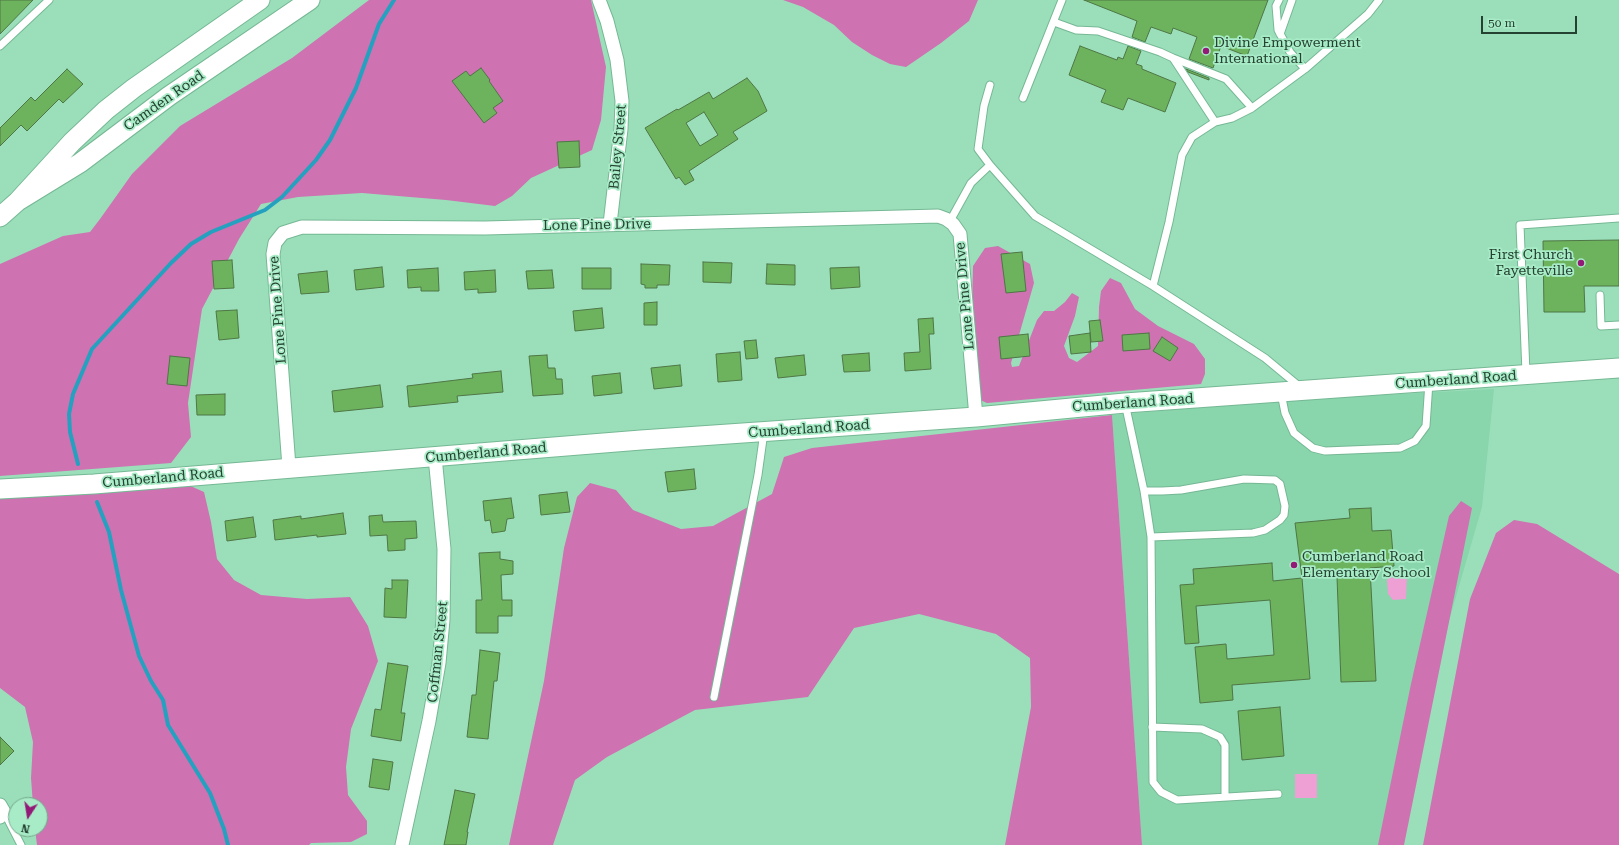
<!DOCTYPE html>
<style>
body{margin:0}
#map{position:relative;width:1619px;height:845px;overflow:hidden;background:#9bdfba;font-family:"Roboto Serif",serif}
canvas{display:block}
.north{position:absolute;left:8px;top:797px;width:40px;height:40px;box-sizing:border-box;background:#a8ecc7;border:1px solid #74a88b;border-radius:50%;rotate:192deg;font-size:11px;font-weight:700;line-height:16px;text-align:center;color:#254132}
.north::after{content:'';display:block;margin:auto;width:14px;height:18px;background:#931a77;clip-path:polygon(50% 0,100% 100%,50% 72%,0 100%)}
.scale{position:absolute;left:1481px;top:16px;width:96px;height:18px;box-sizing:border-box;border:2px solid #254132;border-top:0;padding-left:5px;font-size:12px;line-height:14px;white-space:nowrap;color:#254132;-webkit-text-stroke:3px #a8ecc7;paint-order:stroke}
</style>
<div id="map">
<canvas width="1619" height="845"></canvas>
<div class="north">N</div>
<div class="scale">50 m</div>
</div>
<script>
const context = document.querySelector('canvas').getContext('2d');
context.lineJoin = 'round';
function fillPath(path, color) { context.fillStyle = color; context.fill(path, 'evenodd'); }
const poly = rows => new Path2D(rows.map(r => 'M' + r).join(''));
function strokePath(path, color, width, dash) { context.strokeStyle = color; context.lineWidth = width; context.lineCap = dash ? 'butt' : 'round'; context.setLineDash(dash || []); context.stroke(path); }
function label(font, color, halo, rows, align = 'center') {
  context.font = font + ' "Roboto Serif",serif'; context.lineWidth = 3.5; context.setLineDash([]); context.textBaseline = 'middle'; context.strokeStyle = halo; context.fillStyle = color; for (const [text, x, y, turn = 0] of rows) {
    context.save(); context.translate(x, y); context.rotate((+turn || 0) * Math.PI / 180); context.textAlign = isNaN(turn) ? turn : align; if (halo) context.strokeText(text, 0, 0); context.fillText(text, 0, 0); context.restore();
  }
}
const built = poly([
 [1494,389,1482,507,1384,845,1142,845,1112,415,1290,400]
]);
const green = poly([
 [1389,576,1407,576,1406,599,1393,600,1388,594,1387,580],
 [1295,774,1317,774,1317,798,1295,798]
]);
const forest = poly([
 [369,0,591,0,606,67,601,120,592,150,531,178,512,196,495,206,446,200,362,193,298,197,261,204,239,239,202,309,188,403,191,437,171,463,0,476,0,264,63,236,90,232,100,219,132,174,180,126,292,58],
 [783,0,978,0,969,21,941,43,906,67,890,64,872,55,852,42,834,25,803,7],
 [998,246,1030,264,1034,283,1011,363,1012,367,1019,366,1037,320,1044,311,1054,311,1065,302,1072,293,1079,297,1075,316,1064,346,1069,358,1077,362,1098,346,1099,307,1101,291,1110,278,1121,283,1135,309,1158,326,1194,344,1205,359,1205,374,1201,384,987,403,980,400,972,306,973,266,985,248],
 [1112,415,1142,845,1005,845,1031,707,1030,658,996,634,919,614,854,628,808,697,695,710,607,757,575,780,553,845,509,845,544,681,564,548,577,497,590,483,616,490,633,510,681,529,713,526,772,494,784,457,812,448],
 [186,484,204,492,211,522,217,559,234,580,261,595,307,599,350,597,368,626,378,661,351,729,346,767,348,795,367,821,367,834,351,842,311,843,309,845,37,845,35,829,40,829,40,805,33,805,31,778,33,742,25,707,0,688,0,497],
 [1461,501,1472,508,1404,845,1378,845,1411,684,1449,516],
 [1514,520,1537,524,1619,574,1619,845,1423,845,1470,599,1496,533]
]);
const stream = poly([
 [78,464,70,432,69,414,73,394,92,349,171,263,191,244,211,232,265,210,282,197,316,160,330,140,356,88,379,24,394,0],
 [97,502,109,532,121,590,139,656,151,681,163,700,168,725,210,793,224,829,228,845]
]);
const building = poly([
 [0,0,33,0,0,34,0,0],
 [1084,0,1268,0,1247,56,1221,46,1213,68,1189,59,1197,37,1173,28,1171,34,1151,27,1145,42,1132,37,1137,21,1084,0],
 [1080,46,1117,60,1118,57,1123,59,1128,46,1141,51,1136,64,1142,66,1142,69,1176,83,1165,112,1128,98,1123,110,1101,102,1106,90,1069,75,1080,46],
 [481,68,490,80,489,81,503,101,493,108,497,113,484,123,452,81,466,71,470,76,481,68],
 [67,69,83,84,63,103,59,99,27,131,21,125,0,146,0,128,31,97,35,101,67,69],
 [1186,69,1209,78,1209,80,1188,72,1186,69],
 [747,78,758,91,767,111,733,132,738,139,689,171,694,180,685,185,679,177,676,179,645,128,677,109,678,110,709,92,713,99,747,78],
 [704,112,718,135,700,146,686,123,704,112],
 [579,141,580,167,559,168,557,142,579,141],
 [1619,240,1619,286,1584,286,1585,312,1544,312,1543,241,1619,240],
 [1022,252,1026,291,1006,293,1001,254,1022,252],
 [232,260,234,288,214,289,212,261,232,260],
 [703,262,732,263,731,283,703,282,703,262],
 [641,264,670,265,669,285,657,285,657,288,645,288,645,285,641,284,641,264],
 [767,264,795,265,795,285,766,284,767,264],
 [382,267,384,287,356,290,354,270,382,267],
 [859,267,860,287,831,289,830,268,859,267],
 [438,268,439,291,421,291,421,287,408,288,407,270,438,268],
 [582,268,611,268,611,289,582,289,582,268],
 [495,270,496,292,478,293,478,289,465,290,464,272,495,270],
 [552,270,554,288,528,289,526,271,552,270],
 [327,271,329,292,301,294,298,274,327,271],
 [657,302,657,325,644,325,644,303,657,302],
 [602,308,604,328,575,331,573,311,602,308],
 [237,310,239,338,219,340,216,311,237,310],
 [933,318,934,334,929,334,931,369,905,371,904,353,920,352,918,319,933,318],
 [1100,320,1103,341,1091,342,1089,321,1100,320],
 [1090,333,1091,352,1071,354,1069,336,1090,333],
 [1149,333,1150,349,1123,351,1122,335,1149,333],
 [1028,334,1030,356,1001,359,999,337,1028,334],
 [1162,337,1178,348,1170,361,1153,351,1162,337],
 [756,340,758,358,746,359,744,341,756,340],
 [740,352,742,380,718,382,716,354,740,352],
 [869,353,870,371,844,372,842,355,869,353],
 [547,355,548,368,555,368,556,379,562,379,563,394,533,396,529,356,547,355],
 [804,355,806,375,778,378,775,358,804,355],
 [170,356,190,358,187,386,167,384,170,356],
 [680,365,682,386,654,389,651,368,680,365],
 [501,371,503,392,457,396,458,402,409,407,407,386,473,378,472,374,501,371],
 [620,373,622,393,594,396,592,376,620,373],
 [380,385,383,407,334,412,332,391,380,385],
 [225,394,225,415,197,415,196,395,225,394],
 [694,469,696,489,668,492,665,472,694,469],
 [567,492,570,512,541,515,539,495,567,492],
 [511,498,514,518,507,519,505,531,492,533,490,520,485,521,483,501,511,498],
 [1371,508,1372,531,1391,530,1394,566,1370,568,1376,681,1341,682,1337,577,1302,578,1295,523,1350,518,1349,509,1371,508],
 [343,513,346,534,317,537,317,535,275,540,273,520,301,516,301,519,343,513],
 [382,515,383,522,416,521,417,538,405,539,405,550,388,551,387,535,370,536,369,516,382,515],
 [253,517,256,537,227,541,225,521,253,517],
 [500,552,500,559,513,561,513,574,501,575,502,600,512,600,512,616,498,616,498,633,476,633,476,600,482,600,479,553,500,552],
 [1272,563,1273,581,1302,578,1310,679,1232,685,1233,700,1200,703,1195,647,1226,644,1227,659,1274,655,1270,600,1196,606,1199,643,1185,644,1180,585,1194,584,1193,569,1272,563],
 [392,580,408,580,406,618,384,617,385,588,392,589,392,580],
 [480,650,500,653,497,681,494,681,488,739,467,737,472,695,476,695,480,650],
 [388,663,408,666,401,713,405,713,401,741,371,736,375,709,381,710,388,663],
 [1280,707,1284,756,1242,760,1238,711,1280,707],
 [0,737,14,751,0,765,0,737],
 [373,759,393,762,389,790,369,787,373,759],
 [455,790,475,794,467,832,468,832,466,845,444,845,455,790]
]);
const lane = poly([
 [1279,0,1276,6,1278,30,1290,52,1305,69],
 [1054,22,1076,30,1098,31,1160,52,1173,58,1215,122],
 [1280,34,1292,0],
 [0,46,49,0],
 [1173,58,1226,79,1252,108],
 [1023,98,1062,0],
 [990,165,978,149,984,106,990,85],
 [950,221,971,183,990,165,1035,216,1153,286],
 [1600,295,1601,326,1619,325],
 [1526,373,1520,225,1619,218],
 [1300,387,1265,358,1153,286,1169,222,1182,155,1192,137,1215,122,1232,118,1252,108,1305,69,1368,14,1379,0],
 [1281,393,1285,413,1294,433,1313,448,1325,451,1400,448,1415,441,1426,426,1429,382],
 [1125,403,1144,491,1151,537,1153,782,1161,792,1177,800,1278,794],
 [1144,491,1162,491,1181,490,1244,479,1275,480,1280,484,1285,506,1284,515,1280,520,1265,530,1253,533,1151,537],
 [714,697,758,475,764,432],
 [1152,727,1202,729,1220,737,1225,745,1225,797],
 [4,812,21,845]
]);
const street = poly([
 [599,0,607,21,617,60,622,101,621,129,610,224],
 [289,467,273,254,275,243,283,233,302,227,485,228,938,216,946,219,953,224,960,234,976,417],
 [0,805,4,812,0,817],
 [402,845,429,721,439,663,443,620,444,549,435,457]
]);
const secondary = poly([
 [18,201,80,163,169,96,310,0],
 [0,217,18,201,72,142,106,110,134,88,260,0],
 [0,489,94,484,641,440,976,417,1125,403,1619,368]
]);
const markers = [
 [1206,51,4,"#931a77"],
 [1581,263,4,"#931a77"],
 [1294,565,4,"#931a77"]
];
const poiNames = [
 ["Divine Empowerment",1214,43],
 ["International",1214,59],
 ["First Church",1573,255,"right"],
 ["Fayetteville",1573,271,"right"],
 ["Cumberland Road",1302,557],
 ["Elementary School",1302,573]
];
const streetNames = [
 ["Camden Road",164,101,-35],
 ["Bailey Street",618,147,-85],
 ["Lone Pine Drive",597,225,-1],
 ["Lone Pine Drive",965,296,-95],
 ["Lone Pine Drive",278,310,-94],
 ["Cumberland Road",1456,380,-4],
 ["Cumberland Road",1133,403,-4],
 ["Cumberland Road",809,429,-4],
 ["Cumberland Road",486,453,-5],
 ["Cumberland Road",163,478,-5],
 ["Coffman Street",438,652,-84]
];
fillPath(built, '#89d5ac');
fillPath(green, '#ee9fd3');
fillPath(forest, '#ce72b2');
strokePath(stream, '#25a1c0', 4);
fillPath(building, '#6db35d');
strokePath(building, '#4e7645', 1);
strokePath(lane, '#75b894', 9);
strokePath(street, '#75b894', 15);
strokePath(secondary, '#75b894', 21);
strokePath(lane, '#fff', 7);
strokePath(street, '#fff', 13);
strokePath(secondary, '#fff', 19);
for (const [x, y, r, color] of markers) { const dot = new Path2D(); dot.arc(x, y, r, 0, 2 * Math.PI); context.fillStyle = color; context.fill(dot); strokePath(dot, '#a8ecc7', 1.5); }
label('14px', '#254132', '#a8ecc7', poiNames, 'left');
label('14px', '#254132', '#a8ecc7', streetNames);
</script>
